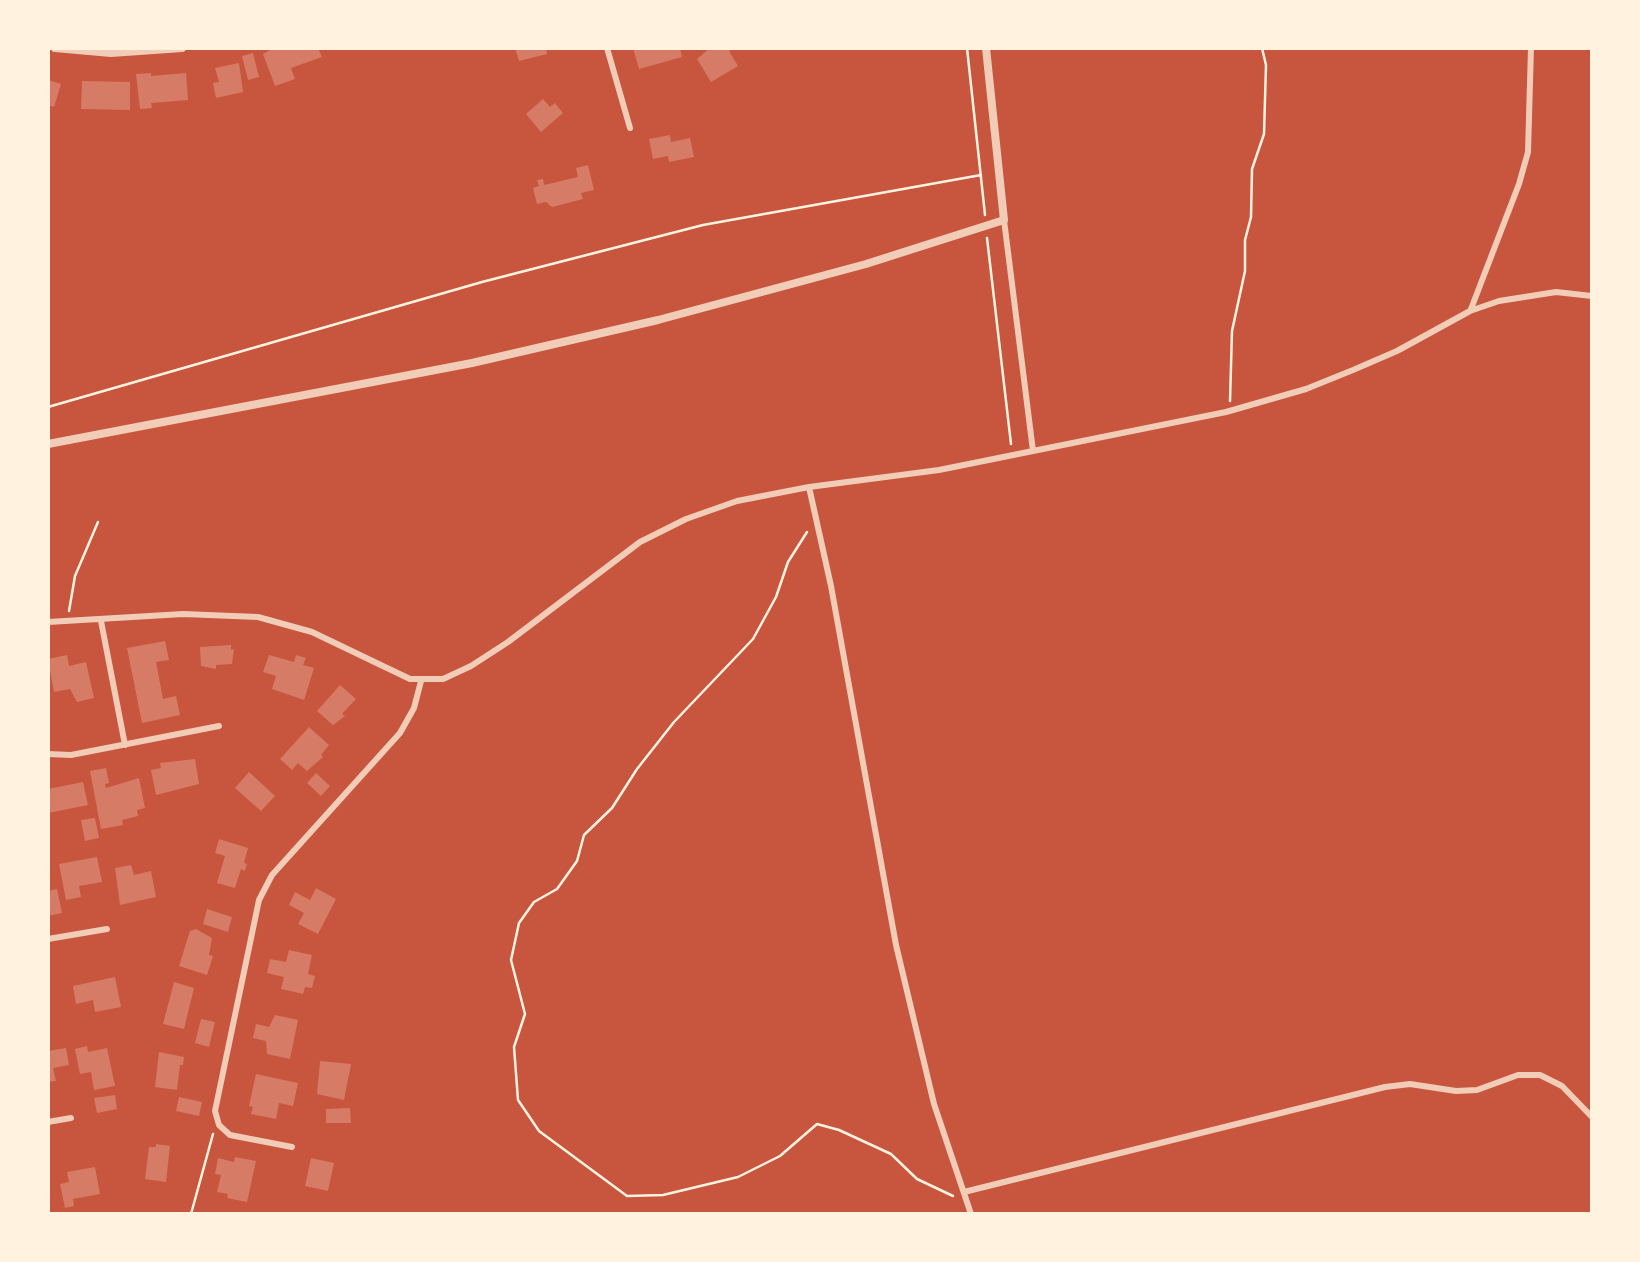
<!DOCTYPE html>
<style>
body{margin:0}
#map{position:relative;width:1640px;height:1262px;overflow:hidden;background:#c8553d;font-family:"Fira Sans Condensed",sans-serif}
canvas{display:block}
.frame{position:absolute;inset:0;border:50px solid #fff3e0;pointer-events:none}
</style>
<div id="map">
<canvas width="1640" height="1262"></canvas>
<div class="frame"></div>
</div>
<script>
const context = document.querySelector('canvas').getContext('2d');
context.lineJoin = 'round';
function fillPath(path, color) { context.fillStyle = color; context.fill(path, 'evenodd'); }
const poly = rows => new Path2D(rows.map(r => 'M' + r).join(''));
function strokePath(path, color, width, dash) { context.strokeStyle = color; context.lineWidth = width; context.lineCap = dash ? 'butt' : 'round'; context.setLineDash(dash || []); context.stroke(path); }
const building = poly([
 [274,48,318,48,322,57,291,68,295,79,275,86,263,54],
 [515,48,546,48,547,54,519,61],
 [633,48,680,48,682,57,639,69],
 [710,48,736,48,729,51,738,66,711,82,697,59],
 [253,53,259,77,248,80,242,56],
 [239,63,243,92,216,98,213,83,219,82,215,68],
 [151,73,151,76,186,73,188,100,151,103,152,108,140,109,136,74],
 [48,80,61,84,54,107,48,105],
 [82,81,130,82,130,110,81,109],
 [543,99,550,107,555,103,563,113,541,132,526,114],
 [670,135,671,142,690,138,694,157,669,162,668,156,653,159,649,139],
 [588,165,594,190,581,193,583,199,552,207,546,202,537,204,533,188,539,186,537,180,543,179,544,185,578,177,576,168],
 [165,641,169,660,156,662,163,699,176,696,180,715,142,723,127,648],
 [231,645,231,650,234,649,232,664,216,665,216,669,201,666,200,647],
 [67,655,69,666,86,662,94,698,77,702,70,689,54,692,48,659],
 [269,655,294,662,296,655,306,658,303,665,314,668,304,700,272,689,276,676,263,672],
 [340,685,356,699,342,714,345,716,333,725,317,711],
 [309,727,329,745,321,755,323,757,307,771,298,763,292,770,280,759],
 [195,759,199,784,156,795,151,770,161,768,160,763],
 [106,768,109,783,105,784,106,788,139,778,145,808,137,810,138,816,122,820,123,825,101,829,90,771],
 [249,772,275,796,261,811,235,788],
 [316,773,330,786,321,796,307,783],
 [83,782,88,805,48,813,48,789],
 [95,818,99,838,85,841,81,820],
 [219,839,248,848,244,863,247,864,245,871,241,869,235,888,217,883,225,856,215,853],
 [97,857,102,882,79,886,81,897,66,900,59,864],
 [131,865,134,875,151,871,156,897,120,905,115,868],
 [316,888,336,899,318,934,298,924,304,913,289,905,295,892,310,900],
 [57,889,62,913,48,916,48,891],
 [207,909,232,917,228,932,203,924],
 [196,929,212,938,209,955,213,956,207,975,179,966,190,931],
 [289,950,312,955,308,974,315,976,312,988,305,987,303,994,281,989,284,977,267,973,270,959,286,962],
 [115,977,121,1007,95,1012,93,1000,76,1004,73,986],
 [174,982,194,988,184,1029,163,1024],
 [275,1015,298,1020,290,1059,267,1054,266,1041,253,1038,256,1024,269,1027],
 [201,1019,215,1022,209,1047,195,1043],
 [87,1046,88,1052,107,1048,115,1086,94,1090,91,1072,80,1074,75,1049],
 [66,1048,69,1065,53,1068,56,1081,48,1082,48,1051],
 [159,1052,184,1057,183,1065,180,1065,177,1090,155,1087],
 [320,1061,351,1064,344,1100,317,1094],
 [256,1074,298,1083,293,1106,279,1103,276,1119,251,1114,253,1107,249,1106],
 [115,1095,117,1109,97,1113,94,1098],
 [179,1097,202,1102,199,1116,176,1111],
 [350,1108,351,1123,326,1123,326,1109],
 [156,1144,170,1146,166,1182,145,1179,149,1147,156,1147],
 [235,1157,256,1161,247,1202,227,1198,228,1194,217,1192,221,1175,215,1174,218,1158,234,1162],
 [311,1158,334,1163,328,1191,305,1186],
 [95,1167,100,1194,73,1199,74,1206,65,1208,60,1184,69,1182,67,1172]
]);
const path = poly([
 [967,48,985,215],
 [987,238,1011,444],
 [1230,401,1232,331,1245,271,1245,240,1251,217,1252,169,1264,134,1266,65,1262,48],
 [48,407,482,282,703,225,981,175],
 [807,532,788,562,776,597,753,639,674,722,637,769,612,808,584,835,577,861,557,889,534,902,519,923,511,960,525,1014,514,1047,518,1100,539,1131,627,1196,663,1195,738,1177,780,1156,817,1124,839,1130,891,1154,917,1179,953,1196],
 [69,611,75,576,98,522],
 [191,1214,213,1134]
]);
const minor = poly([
 [607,48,630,128],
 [1004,220,1033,451],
 [1471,309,1519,184,1528,152,1531,48],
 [809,487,831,586,896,945,934,1104,971,1214],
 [101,621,125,745],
 [48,622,183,614,258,617,312,632,410,679,443,679,471,666,508,642,640,542,686,519,737,501,809,487,939,470,1226,412,1306,389,1353,370,1397,351,1470,311,1499,301,1556,292,1592,296],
 [48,754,71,755,219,726],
 [48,939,107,929],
 [48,1122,71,1118],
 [292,1147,230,1135,219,1125,215,1111,259,900,272,875,400,733,414,708,421,681],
 [964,1192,1385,1087,1410,1084,1456,1091,1477,1090,1518,1075,1540,1075,1562,1086,1592,1117]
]);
const tertiary = poly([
 [55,48,111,53,182,48],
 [48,444,472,363,658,320,866,264,1004,220,986,48]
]);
fillPath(building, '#d67c66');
strokePath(path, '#fff3e0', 2.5);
strokePath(minor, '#f1ccb7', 6);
strokePath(tertiary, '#f1ccb7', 8);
</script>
